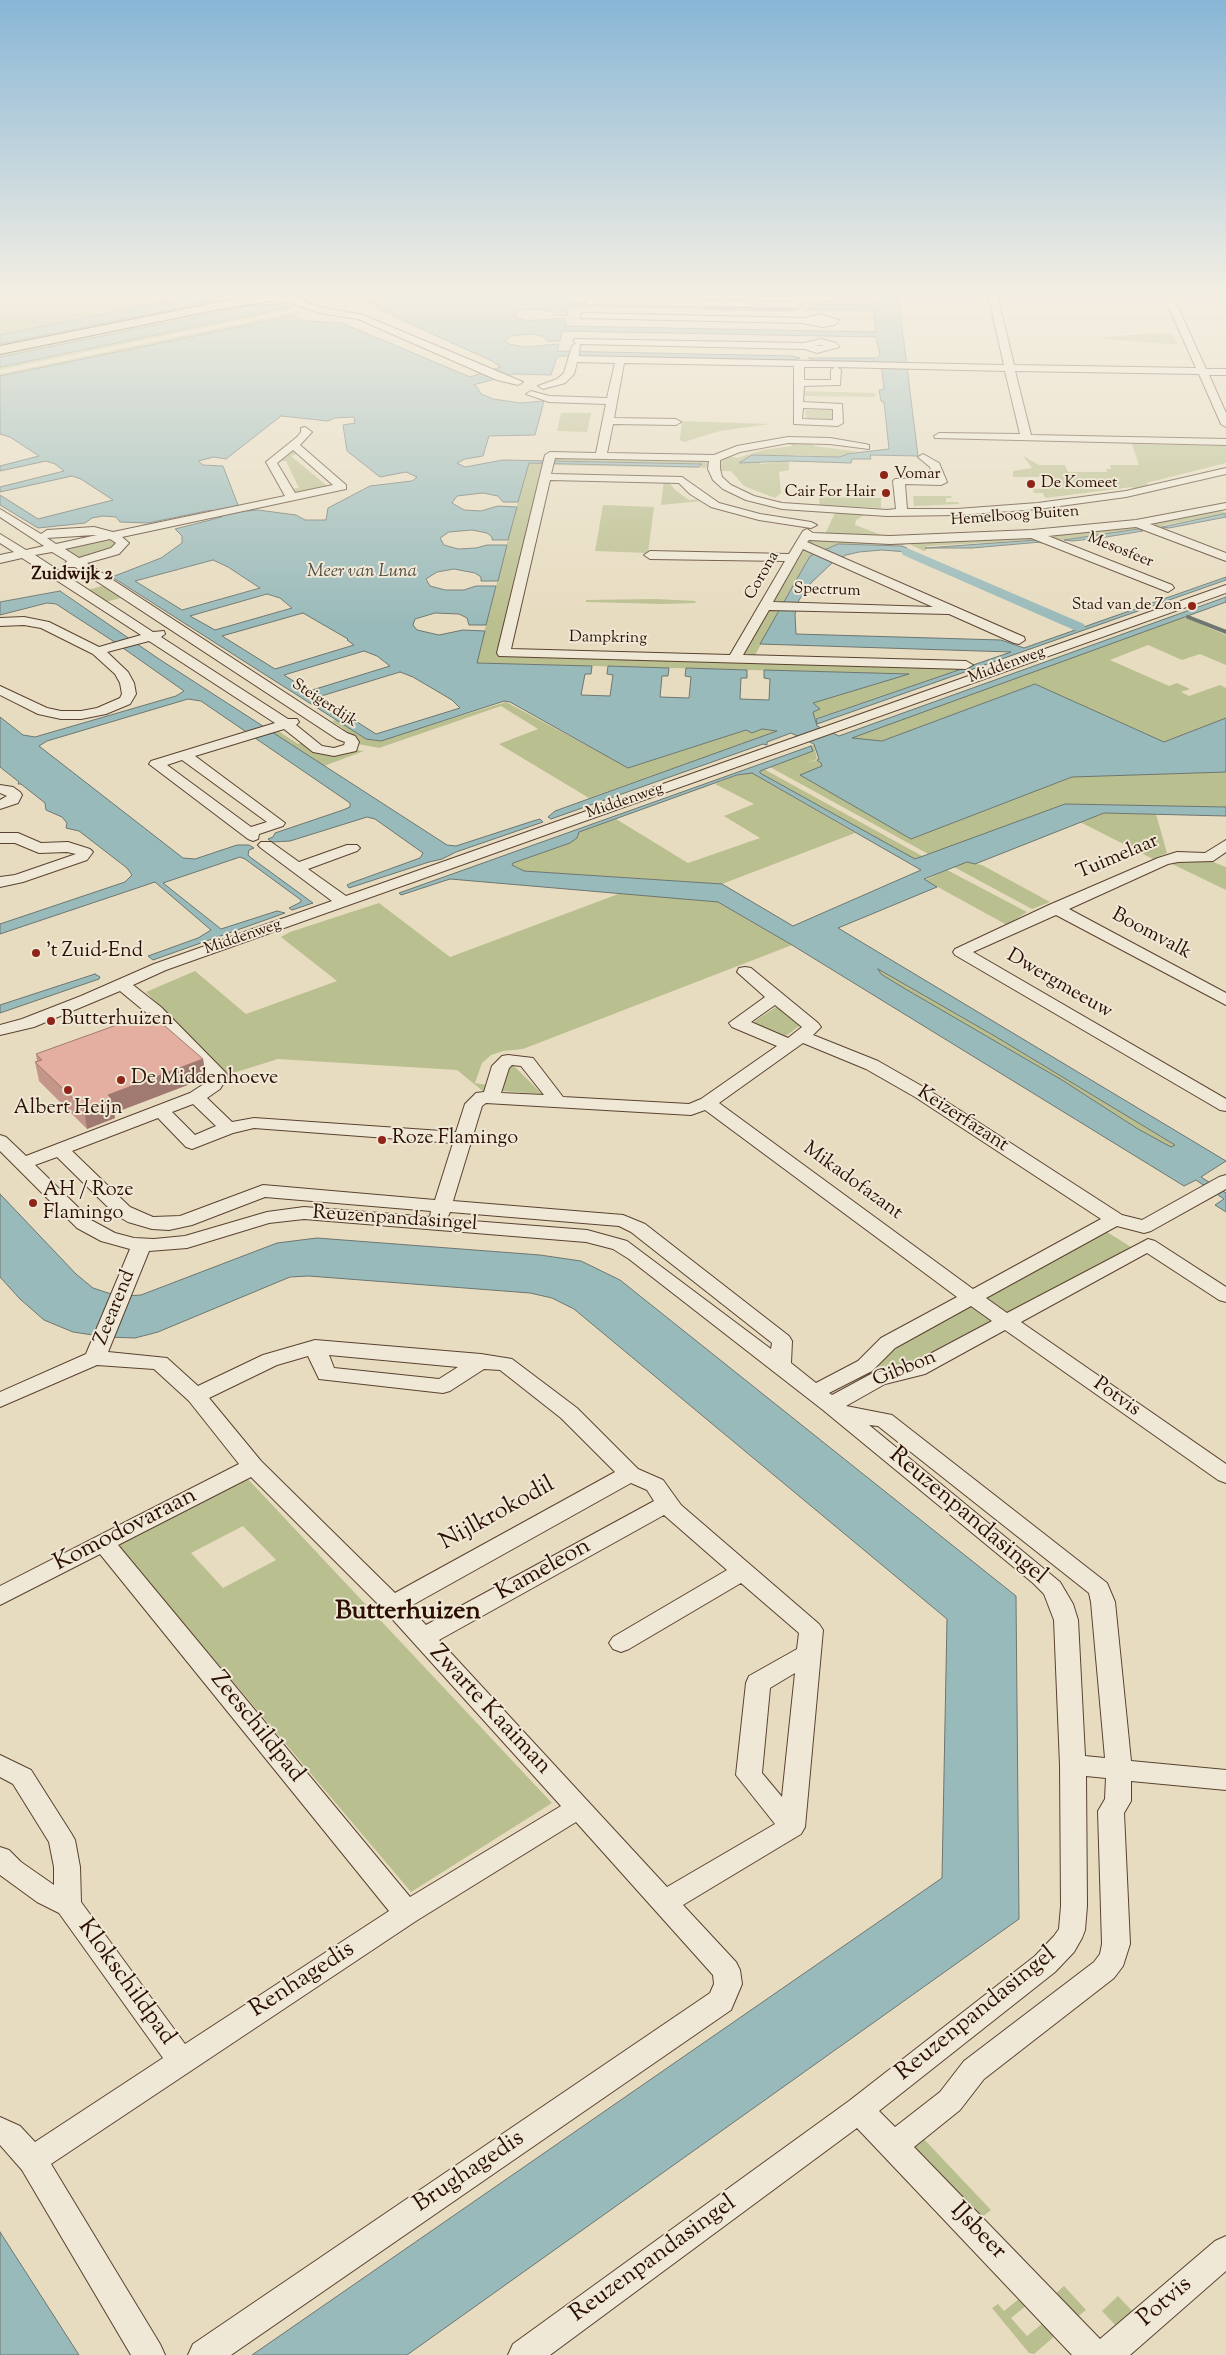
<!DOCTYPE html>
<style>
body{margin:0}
canvas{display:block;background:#e7dcc0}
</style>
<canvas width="1226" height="2355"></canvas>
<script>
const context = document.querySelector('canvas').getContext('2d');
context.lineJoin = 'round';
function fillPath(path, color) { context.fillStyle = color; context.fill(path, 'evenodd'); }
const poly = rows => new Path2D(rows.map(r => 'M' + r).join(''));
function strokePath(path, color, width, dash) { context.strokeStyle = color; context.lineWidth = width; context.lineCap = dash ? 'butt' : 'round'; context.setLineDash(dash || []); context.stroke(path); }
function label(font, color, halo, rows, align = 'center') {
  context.font = font + ' "Sorts Mill Goudy",serif'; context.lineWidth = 4; context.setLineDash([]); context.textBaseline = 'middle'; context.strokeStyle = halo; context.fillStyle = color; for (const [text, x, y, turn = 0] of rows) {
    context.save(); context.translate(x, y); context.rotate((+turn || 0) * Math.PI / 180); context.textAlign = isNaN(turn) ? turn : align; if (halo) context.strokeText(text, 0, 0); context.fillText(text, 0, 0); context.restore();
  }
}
const green = poly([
 [0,294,204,294,0,335],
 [236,294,244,294,240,298,0,348,0,344,181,308],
 [354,294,405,294,344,310,323,301],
 [248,302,281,304,254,305,0,357,0,352],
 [290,307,294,309,0,370,0,367],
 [300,311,308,313,0,376,0,374],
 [1140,334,1173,334,1178,345,1097,338],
 [799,391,875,393,875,397,798,396],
 [805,410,833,410,834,419,806,418],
 [561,413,591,413,587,432,557,431],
 [682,421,770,424,720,431,684,442,680,440],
 [791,442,813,442,814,446,860,452,846,453,847,455,839,457,797,455,761,457,760,464,789,461,789,470,779,472,781,493,775,498,744,486,731,471,719,471,720,460,729,456,737,458,763,450,792,446],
 [1132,444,1226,446,1226,463,1146,483,1153,488,1138,490,1132,487,1045,498,1043,493,1034,493,1033,489,1055,488,1059,485,1057,482,1041,477,1013,477,1013,471,1032,468,1023,456,1039,465,1065,465,1068,472,1107,472,1106,469,1111,469,1110,465,1139,465],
 [293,451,297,454,291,456,326,485,336,485,295,494,290,489,299,488,286,461,276,461],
 [554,457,710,460,709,468,552,465],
 [528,463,545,463,497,654,967,667,814,719,813,711,819,709,812,703,907,674,476,663],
 [664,480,667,480,675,490,689,500,701,499,701,501,661,505],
 [913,496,951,496,952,498,946,498,946,502,958,502,959,504,914,506],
 [819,497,881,498,881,508,835,506,834,509,820,508],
 [603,505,654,507,648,553,595,551],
 [1214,510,1226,512,1226,514,1163,525,1169,528,1160,530,1148,525,1149,522],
 [835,513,866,514,856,520,855,525,884,536,825,534],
 [1131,525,1152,530,1143,531,1138,529,1059,541,1049,537],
 [1035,536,1051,543,1039,544,1041,543,1036,540,927,546,925,548,927,549,924,551,911,545,911,542],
 [111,539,120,545,82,561,63,548],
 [810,539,900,542,905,545,838,544,810,556,755,655,741,655],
 [102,586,121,598,105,602,87,590],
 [656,599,696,601,695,603,663,604,586,602,586,600],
 [1184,617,1226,635,1226,665,1200,654,1182,660,1148,645,1110,660,1169,686,1177,683,1190,689,1181,692,1189,696,1220,685,1226,688,1226,718,1164,742,1035,684,882,741,849,738],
 [506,702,629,768,746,730,752,733,762,729,778,731,589,798,499,744,538,729,501,706,379,748,358,744,340,731,344,729,332,721,336,720,366,739,379,741],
 [277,730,298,744,304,742,319,753,349,753,356,750,364,751,324,766,272,732],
 [814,745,817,759,807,763,817,760,821,763,822,767,801,775,911,839,1072,777,1226,772,1226,807,1065,804,930,855,770,767,813,751,811,746],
 [764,769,771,773,924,857,915,859,909,857,760,773,760,771],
 [752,773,855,833,722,884,524,871,512,865,513,863,570,843,578,832,616,819,688,863,760,838,724,816,754,804,715,784,738,775],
 [1104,813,1156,814,1167,853,1153,859,1080,822],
 [1179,861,1213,862,1226,867,1226,890,1170,863],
 [967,862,982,865,1050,902,1032,909,954,867],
 [947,870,1027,912,1007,925,925,880],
 [621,893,718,902,792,945,523,1049,503,1051,491,1055,482,1063,475,1083,487,1085,484,1092,457,1070,278,1059,227,1075,146,992,195,971,246,1014,337,981,281,937,290,932,379,903,450,957],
 [878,969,993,1035,1175,1145,1171,1148,1138,1129,1062,1080,902,987,881,974],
 [779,1005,802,1024,783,1038,755,1026,755,1021],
 [512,1064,542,1094,502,1091,506,1068],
 [1107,1232,1131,1247,1009,1313,1005,1313,986,1299,986,1297],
 [971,1305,994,1320,921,1361,863,1381,858,1377,877,1365,900,1343],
 [246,1477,552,1803,411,1892,115,1542],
 [243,1526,276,1560,223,1588,191,1553],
 [920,2135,991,2210,978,2220,964,2198,923,2155,919,2158,914,2151,914,2143],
 [1064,2286,1086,2310,1073,2320,1055,2294],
 [1118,2296,1134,2313,1118,2328,1102,2311],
 [1020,2298,1027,2305,1011,2318,1027,2336,1043,2323,1056,2335,1034,2354,1029,2353,992,2308,998,2304,1004,2311]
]);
const water = poly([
 [204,294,236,294,181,308,0,344,0,335,204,294],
 [321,294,353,294,0,367,0,357,254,305,281,304,321,294],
 [405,294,524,294,540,297,573,295,570,303,799,309,792,311,568,306,567,316,554,315,550,311,538,309,520,310,514,314,517,318,529,321,566,318,565,326,876,332,873,311,807,309,809,308,810,304,873,305,871,294,898,294,918,456,870,455,871,459,852,459,851,463,789,461,739,463,752,455,839,457,846,455,846,454,889,449,884,402,881,401,879,390,884,389,881,362,814,360,808,358,877,358,880,355,876,337,562,331,560,341,547,341,542,336,530,334,512,336,505,340,509,344,526,347,559,344,557,351,793,356,800,358,792,360,559,356,557,357,551,375,514,374,473,385,477,387,481,394,493,399,521,403,544,401,535,435,489,436,483,456,465,459,457,463,465,467,503,460,702,464,698,467,529,463,518,502,503,502,498,496,483,493,457,496,452,503,464,510,481,511,498,506,517,507,508,540,492,540,492,537,487,533,472,530,449,532,440,538,444,545,458,549,476,548,487,545,507,545,498,581,481,581,481,577,475,573,454,569,437,572,426,579,430,586,445,590,464,590,476,586,496,586,486,625,469,625,467,618,459,614,435,613,415,619,413,625,417,630,439,635,463,630,485,631,477,663,592,666,591,674,585,674,581,695,610,696,613,675,607,674,608,666,669,668,668,676,662,676,660,697,689,698,691,677,685,676,686,668,747,670,747,678,741,678,740,699,769,700,770,679,764,678,764,670,909,674,813,703,820,709,813,712,817,726,839,736,1226,597,1226,602,852,738,882,741,1035,684,1164,742,1226,718,1226,772,1072,777,911,839,800,775,822,766,821,763,817,760,819,759,814,744,791,733,767,742,767,745,763,744,551,819,548,817,555,811,777,731,762,729,752,733,746,730,628,768,510,702,504,701,381,741,366,739,112,577,161,558,182,543,182,536,175,529,222,517,218,513,211,510,148,523,120,522,116,517,103,516,92,518,85,523,38,528,0,505,0,495,38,519,113,500,81,479,72,476,0,492,0,487,64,471,55,464,46,461,0,471,0,466,39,456,10,437,0,434,0,376,292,316,306,321,342,323,470,377,501,367,492,361,393,316,390,313,378,310,378,306,368,302,405,294],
 [281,416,328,421,335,418,354,417,355,423,343,425,347,451,380,477,406,472,417,477,412,481,370,486,328,508,326,520,305,520,296,515,258,510,247,511,238,505,223,466,203,465,198,461,214,457,226,459,281,416],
 [213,560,228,567,260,588,182,610,135,581,213,560],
 [267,594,280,598,292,608,215,630,190,616,267,594],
 [303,613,348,639,347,640,354,645,275,669,222,636,303,613],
 [364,651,377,656,390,666,309,691,284,675,364,651],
 [400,672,413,677,452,700,460,708,376,734,318,697,400,672],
 [1223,514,1226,514,1226,517,1169,528,1162,527,1223,514],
 [1138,529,1143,531,1100,538,1072,541,1064,540,1138,529],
 [1036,540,1041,542,972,548,925,548,1036,540],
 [838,544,902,546,907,548,907,552,882,550,859,552,846,555,832,563,811,583,799,600,795,614,796,634,1001,640,1024,648,1226,577,1226,580,817,724,816,719,1011,652,760,644,810,556,838,544],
 [60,591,159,659,447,845,456,846,533,821,540,819,543,822,456,852,442,859,429,862,349,888,347,885,351,883,420,858,423,853,375,819,367,817,290,841,272,842,268,839,273,837,275,833,343,810,350,807,350,803,201,701,188,699,47,741,39,746,183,858,195,859,237,845,249,845,254,848,249,850,248,855,250,857,313,903,292,910,289,908,301,902,301,900,245,859,240,857,163,883,221,929,277,911,285,913,153,960,148,956,198,938,211,930,155,882,0,934,0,924,125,882,132,875,127,868,79,831,66,828,67,823,62,817,46,810,45,803,21,784,18,784,19,782,0,767,0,717,23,735,35,737,176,696,184,691,113,641,56,604,47,603,0,615,0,602,60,591],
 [811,746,813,751,760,771,760,773,915,859,1065,804,1226,807,1226,816,1104,813,975,864,967,862,924,879,937,887,838,928,1226,1161,1201,1177,1226,1193,1226,1212,1215,1205,1224,1199,1196,1180,1184,1186,792,945,718,902,450,879,401,895,399,893,811,746],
 [752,773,921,870,793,926,722,884,524,871,512,865,513,863,570,843,577,838,579,832,737,775,752,773],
 [878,969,993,1035,1175,1145,1171,1147,1138,1129,1062,1080,902,987,881,974,878,969],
 [95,974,100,977,99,979,0,1013,0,1005,95,974],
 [0,1194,76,1274,93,1288,108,1293,125,1296,141,1295,277,1243,317,1238,540,1255,581,1261,620,1280,1016,1596,1019,1919,407,2355,252,2355,942,1878,947,1619,574,1309,552,1298,530,1293,309,1276,290,1277,158,1332,135,1338,106,1337,73,1332,44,1320,20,1299,0,1277,0,1194],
 [0,2232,79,2355,0,2355,0,2232]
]);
const stream = poly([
 [1188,617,1226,632]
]);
const canal = poly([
 [907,548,1084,624,1085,627,1079,631,1074,630,903,555,901,552,903,549,907,548]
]);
const minor = poly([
 [792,294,832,295,837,298,832,301,802,300,802,305,797,308,588,304,583,301,588,298,792,302,792,294],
 [988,294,997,294,1014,365,1196,368,1163,294,1172,294,1206,369,1226,369,1226,375,1209,375,1226,413,1226,427,1221,424,1199,374,1015,371,1031,435,1226,439,1226,445,935,438,934,436,939,433,1020,434,1005,371,837,367,841,370,840,385,804,386,803,402,842,404,843,423,838,426,794,424,794,366,624,363,614,418,676,419,681,422,676,425,613,424,607,453,714,455,737,446,788,437,830,438,865,444,869,445,869,449,830,444,788,443,740,452,720,460,720,469,722,477,731,485,754,496,782,503,887,510,896,509,893,481,895,479,934,478,930,467,918,457,923,454,939,463,947,482,941,485,905,484,907,509,957,509,1038,503,1126,491,1226,468,1226,474,1126,497,1038,509,957,515,887,516,782,509,746,500,723,489,713,480,708,469,709,461,555,458,551,474,682,477,719,503,760,514,811,522,817,525,811,528,759,520,711,507,690,494,679,483,550,480,511,649,730,655,785,561,650,559,644,555,650,551,789,554,803,531,807,529,813,533,890,536,1032,530,1136,520,1226,503,1226,509,1150,524,1226,553,1226,561,1136,527,1048,536,1172,585,1174,588,1168,592,1031,538,890,544,809,540,807,542,1024,637,1025,640,1019,644,1014,643,949,614,769,610,743,655,966,661,973,665,966,669,499,656,497,653,545,455,550,452,596,453,606,404,549,402,526,394,531,391,549,396,607,398,615,363,577,362,574,374,565,383,543,389,538,386,557,379,564,373,572,346,576,343,573,341,575,339,804,343,821,339,836,343,839,347,817,353,805,349,580,344,579,356,1004,365,988,294],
 [821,345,824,346,814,346,821,345],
 [804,367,835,367,831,370,831,380,804,380,804,367],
 [803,408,833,409,833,420,802,419,803,408],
 [803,549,933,607,773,602,803,549],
 [288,296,324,308,363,315,523,382,518,385,497,380,358,319,319,313,285,301,283,299,288,296],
 [584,313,805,318,820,314,839,320,835,325,822,327,802,323,581,318,581,314,584,313],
 [305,427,312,432,300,445,346,485,346,489,122,537,129,543,119,554,87,563,347,733,355,736,359,742,356,751,334,756,313,752,284,729,195,756,285,823,283,826,259,834,258,839,253,841,248,839,149,764,151,761,275,723,149,641,107,652,128,672,134,683,136,694,130,704,106,714,81,719,61,719,38,714,0,695,0,686,47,708,61,711,81,711,97,708,120,698,122,694,120,683,115,674,93,654,41,628,24,625,0,626,0,618,24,617,49,622,99,647,141,635,22,558,0,563,0,555,14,552,0,543,0,534,26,550,44,546,0,517,0,509,41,534,47,530,94,527,113,532,285,496,266,462,297,437,301,432,301,428,305,427],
 [293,450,333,485,295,493,277,463,293,450],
 [94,535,97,535,56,544,47,538,94,535],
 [110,539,116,543,111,548,79,558,65,549,110,539],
 [52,552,67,561,65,564,67,567,75,567,337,739,345,742,344,745,334,748,322,746,296,725,299,722,297,719,288,719,161,637,165,634,164,631,153,632,35,555,52,552],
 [182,760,267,822,251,827,167,765,182,760],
 [1226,585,1226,593,166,970,133,985,161,1007,225,1072,228,1076,220,1089,207,1098,232,1122,254,1118,456,1132,465,1104,476,1093,484,1092,492,1066,502,1056,508,1055,533,1058,563,1097,689,1104,701,1099,777,1046,732,1027,729,1023,765,997,737,972,739,968,745,967,751,968,818,1023,821,1027,813,1035,878,1061,927,1089,1122,1215,1142,1220,1219,1177,1226,1175,1226,1189,1151,1231,1144,1233,1117,1226,986,1298,1007,1313,1148,1239,1155,1241,1226,1287,1226,1302,1219,1300,1147,1253,1021,1322,1226,1464,1226,1483,1218,1480,1005,1330,925,1374,885,1384,846,1406,892,1415,1107,1583,1115,1602,1131,1761,1226,1770,1226,1790,1131,1781,1131,1801,1124,1813,1130,1944,1123,1966,1114,1978,984,2079,960,2110,914,2147,1100,2339,1215,2241,1226,2236,1226,2271,1130,2355,1072,2355,857,2128,550,2355,508,2355,513,2344,849,2101,1035,1956,1054,1936,1059,1929,1061,1906,1060,1765,1054,1620,1044,1594,1033,1583,823,1410,629,1259,613,1249,586,1242,304,1219,269,1223,187,1248,149,1251,108,1352,167,1358,198,1386,263,1355,315,1340,481,1354,512,1359,577,1408,638,1469,663,1480,681,1505,819,1624,823,1630,805,1827,801,1834,683,1905,736,1962,740,1970,742,1984,731,2010,231,2355,188,2355,193,2344,710,1993,714,1984,713,1975,576,1822,416,1921,51,2164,160,2344,165,2355,131,2355,22,2170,0,2145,0,2117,20,2126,35,2142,163,2058,59,1913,37,1902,0,1875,0,1847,9,1850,21,1862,54,1885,54,1867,49,1842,13,1784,0,1777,0,1755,31,1770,71,1833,75,1840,80,1867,81,1902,185,2044,389,1911,100,1554,0,1605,0,1586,239,1464,189,1401,154,1369,97,1365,0,1407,0,1392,86,1354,130,1249,101,1241,77,1228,0,1151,0,1135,6,1137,26,1156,190,1093,207,1082,210,1077,149,1015,120,991,34,1027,0,1035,0,1025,22,1019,81,996,154,964,332,901,261,848,258,845,261,842,271,842,299,862,347,845,357,845,360,848,357,851,308,869,346,896,1226,585],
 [775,1005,802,1027,788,1038,751,1022,775,1005],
 [803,1043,866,1069,915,1097,1101,1219,973,1289,719,1103,803,1043],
 [512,1065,521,1066,544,1095,501,1093,509,1068,512,1065],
 [486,1103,691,1115,705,1110,957,1297,881,1338,858,1361,816,1383,791,1363,792,1341,789,1336,645,1224,623,1215,453,1201,482,1106,486,1103],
 [193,1104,216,1126,195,1135,172,1112,193,1104],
 [158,1118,186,1147,192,1149,233,1133,254,1128,453,1143,435,1200,263,1185,180,1216,153,1217,130,1207,72,1151,158,1118],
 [57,1157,116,1215,128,1222,152,1229,169,1230,192,1225,265,1197,431,1211,430,1217,304,1207,267,1212,185,1236,154,1239,134,1238,115,1233,91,1220,35,1165,57,1157],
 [450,1212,619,1226,631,1232,772,1343,771,1349,627,1241,587,1230,447,1219,450,1212],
 [971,1306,992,1321,911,1364,871,1374,832,1395,829,1393,872,1371,895,1348,971,1306],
 [329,1355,458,1367,439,1379,334,1368,329,1355],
 [308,1356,319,1379,443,1393,450,1391,484,1369,500,1370,561,1418,615,1472,395,1593,261,1461,209,1398,277,1365,308,1356],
 [869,1425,878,1426,1089,1593,1091,1602,1105,1758,1085,1756,1078,1620,1073,1604,1060,1582,869,1425],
 [251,1477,385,1611,561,1806,410,1897,118,1545,251,1477],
 [631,1483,647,1490,654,1501,426,1625,409,1607,631,1483],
 [664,1515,727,1570,613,1637,609,1643,613,1649,621,1652,629,1649,741,1583,799,1633,797,1649,749,1676,746,1683,736,1775,775,1824,667,1887,439,1640,664,1515],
 [795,1673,782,1797,762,1773,770,1688,795,1673],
 [1086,1776,1106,1778,1105,1799,1098,1811,1102,1944,1100,1954,1094,1962,964,2061,940,2092,895,2127,879,2111,1055,1972,1074,1952,1082,1938,1085,1930,1087,1906,1086,1776],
 [0,785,13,787,20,792,22,795,18,803,0,809,0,800,7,796,0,793,0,785],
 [0,833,18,833,41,843,68,842,90,849,93,852,87,860,23,882,0,887,0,877,15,875,76,854,67,852,39,853,15,843,0,843,0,833],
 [1226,840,1226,852,1213,861,1178,862,1168,864,1069,909,1226,993,1226,1005,1056,915,973,952,1226,1099,1226,1111,1220,1110,955,955,953,952,955,949,1049,905,1158,858,1177,852,1205,853,1226,840]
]);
const major = poly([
 [260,294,308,294,283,302,270,301,220,309,0,354,0,346,260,294]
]);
const wall = poly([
 [36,1054,203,1059,206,1078,114,1113,115,1118,87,1129,39,1081,35,1062,37,1061]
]);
const shadedWall = poly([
 [203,1059,206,1078,114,1113,115,1118,87,1129,84,1109,108,1095]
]);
const building = poly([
 [150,1013,203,1059,108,1095,112,1099,84,1109,35,1062,42,1060,36,1054,150,1013]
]);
const markers = [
 [884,475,5,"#8f2418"],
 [1031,484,5,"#8f2418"],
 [886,493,5,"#8f2418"],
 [1192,606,5,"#8f2418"],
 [36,953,5,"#8f2418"],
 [51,1021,5,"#8f2418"],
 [121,1080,5,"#8f2418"],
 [68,1090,5,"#8f2418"],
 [382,1140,5,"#8f2418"],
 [33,1203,5,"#8f2418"]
];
const farPoinames = [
 ["Vomar",894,475],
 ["De Komeet",1041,484],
 ["Cair For Hair",876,493,"right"],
 ["Stad van de Zon",1182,606,"right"]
];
const farStreetnames = [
 ["Hemelboog Buiten",1015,517,-4],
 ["Mesosfeer",1120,551,22],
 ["Corona",763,576,-60],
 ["Spectrum",827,591,2],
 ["Dampkring",608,639,1],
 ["Middenweg",1007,666,-20],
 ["Steigerdijk",324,704,33],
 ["Middenweg",625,802,-19],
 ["Middenweg",243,938,-19]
];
const farWaternames = [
 ["Meer van Luna",362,573]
];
const farNeighbourhoodnames = [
 ["Zuidwijk 2",72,576]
];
const streetNames = [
 ["Tuimelaar",1118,858,-23],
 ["Boomvalk",1151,935,28],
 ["Dwergmeeuw",1059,985,30],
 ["Keizerfazant",962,1120,33],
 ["Mikadofazant",852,1182,36],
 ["Reuzenpandasingel",395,1220,4],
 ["Zeearend",116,1308,-68],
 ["Gibbon",905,1370,-22],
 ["Potvis",1116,1398,35]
];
const poiNames = [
 ["'t Zuid-End",46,953],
 ["Butterhuizen",61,1021],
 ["De Middenhoeve",131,1080],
 ["Albert Heijn",68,1110,"center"],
 ["Roze Flamingo",392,1140],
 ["AH / Roze",43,1192],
 ["Flamingo",43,1215]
];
const nearStreetnames = [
 ["Nijlkrokodil",498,1515,-29],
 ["Reuzenpandasingel",967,1517,40],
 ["Komodovaraan",126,1531,-27],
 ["Kameleon",544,1571,-29],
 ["Zwarte Kaaiman",489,1711,47],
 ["Zeeschildpad",256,1728,51],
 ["Renhagedis",303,1981,-33],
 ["Klokschildpad",125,1983,54],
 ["Reuzenpandasingel",977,2015,-39],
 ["Brughagedis",470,2173,-34],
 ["IJsbeer",977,2232,46],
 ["Reuzenpandasingel",654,2260,-36],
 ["Potvis",1166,2303,-41]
];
const nearQuarternames = [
 ["Butterhuizen",408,1614]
];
fillPath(green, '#babf8f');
fillPath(water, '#99baba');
strokePath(water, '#6d7670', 1);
strokePath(stream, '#6d7670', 4);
fillPath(canal, '#99baba');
strokePath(minor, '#5b4230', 2);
strokePath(major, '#2c0f00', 2);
fillPath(minor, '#efe8d6');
fillPath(major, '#e7dcc0');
fillPath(wall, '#c4968a');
fillPath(shadedWall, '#a07a70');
fillPath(building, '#e4afa0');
strokePath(building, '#a07a70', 1);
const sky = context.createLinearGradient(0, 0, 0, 624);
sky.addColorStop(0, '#88b6d6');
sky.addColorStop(0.47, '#f4efe3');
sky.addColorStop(1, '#f4efe300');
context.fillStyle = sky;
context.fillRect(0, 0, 1226, 624);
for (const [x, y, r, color] of markers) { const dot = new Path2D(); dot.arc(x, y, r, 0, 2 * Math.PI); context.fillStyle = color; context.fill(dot); strokePath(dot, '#efe8d6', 2); }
label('16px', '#2c0f00', '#efe8d6', farPoinames, 'left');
label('16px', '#2c0f00', '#efe8d6', farStreetnames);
label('italic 18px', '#524b41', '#efe8d6', farWaternames);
label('bold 18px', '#2c0f00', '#efe8d6', farNeighbourhoodnames);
label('20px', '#2c0f00', '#efe8d6', streetNames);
label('20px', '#2c0f00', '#efe8d6', poiNames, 'left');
label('24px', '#2c0f00', '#efe8d6', nearStreetnames);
label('bold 26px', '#2c0f00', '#efe8d6', nearQuarternames);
</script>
